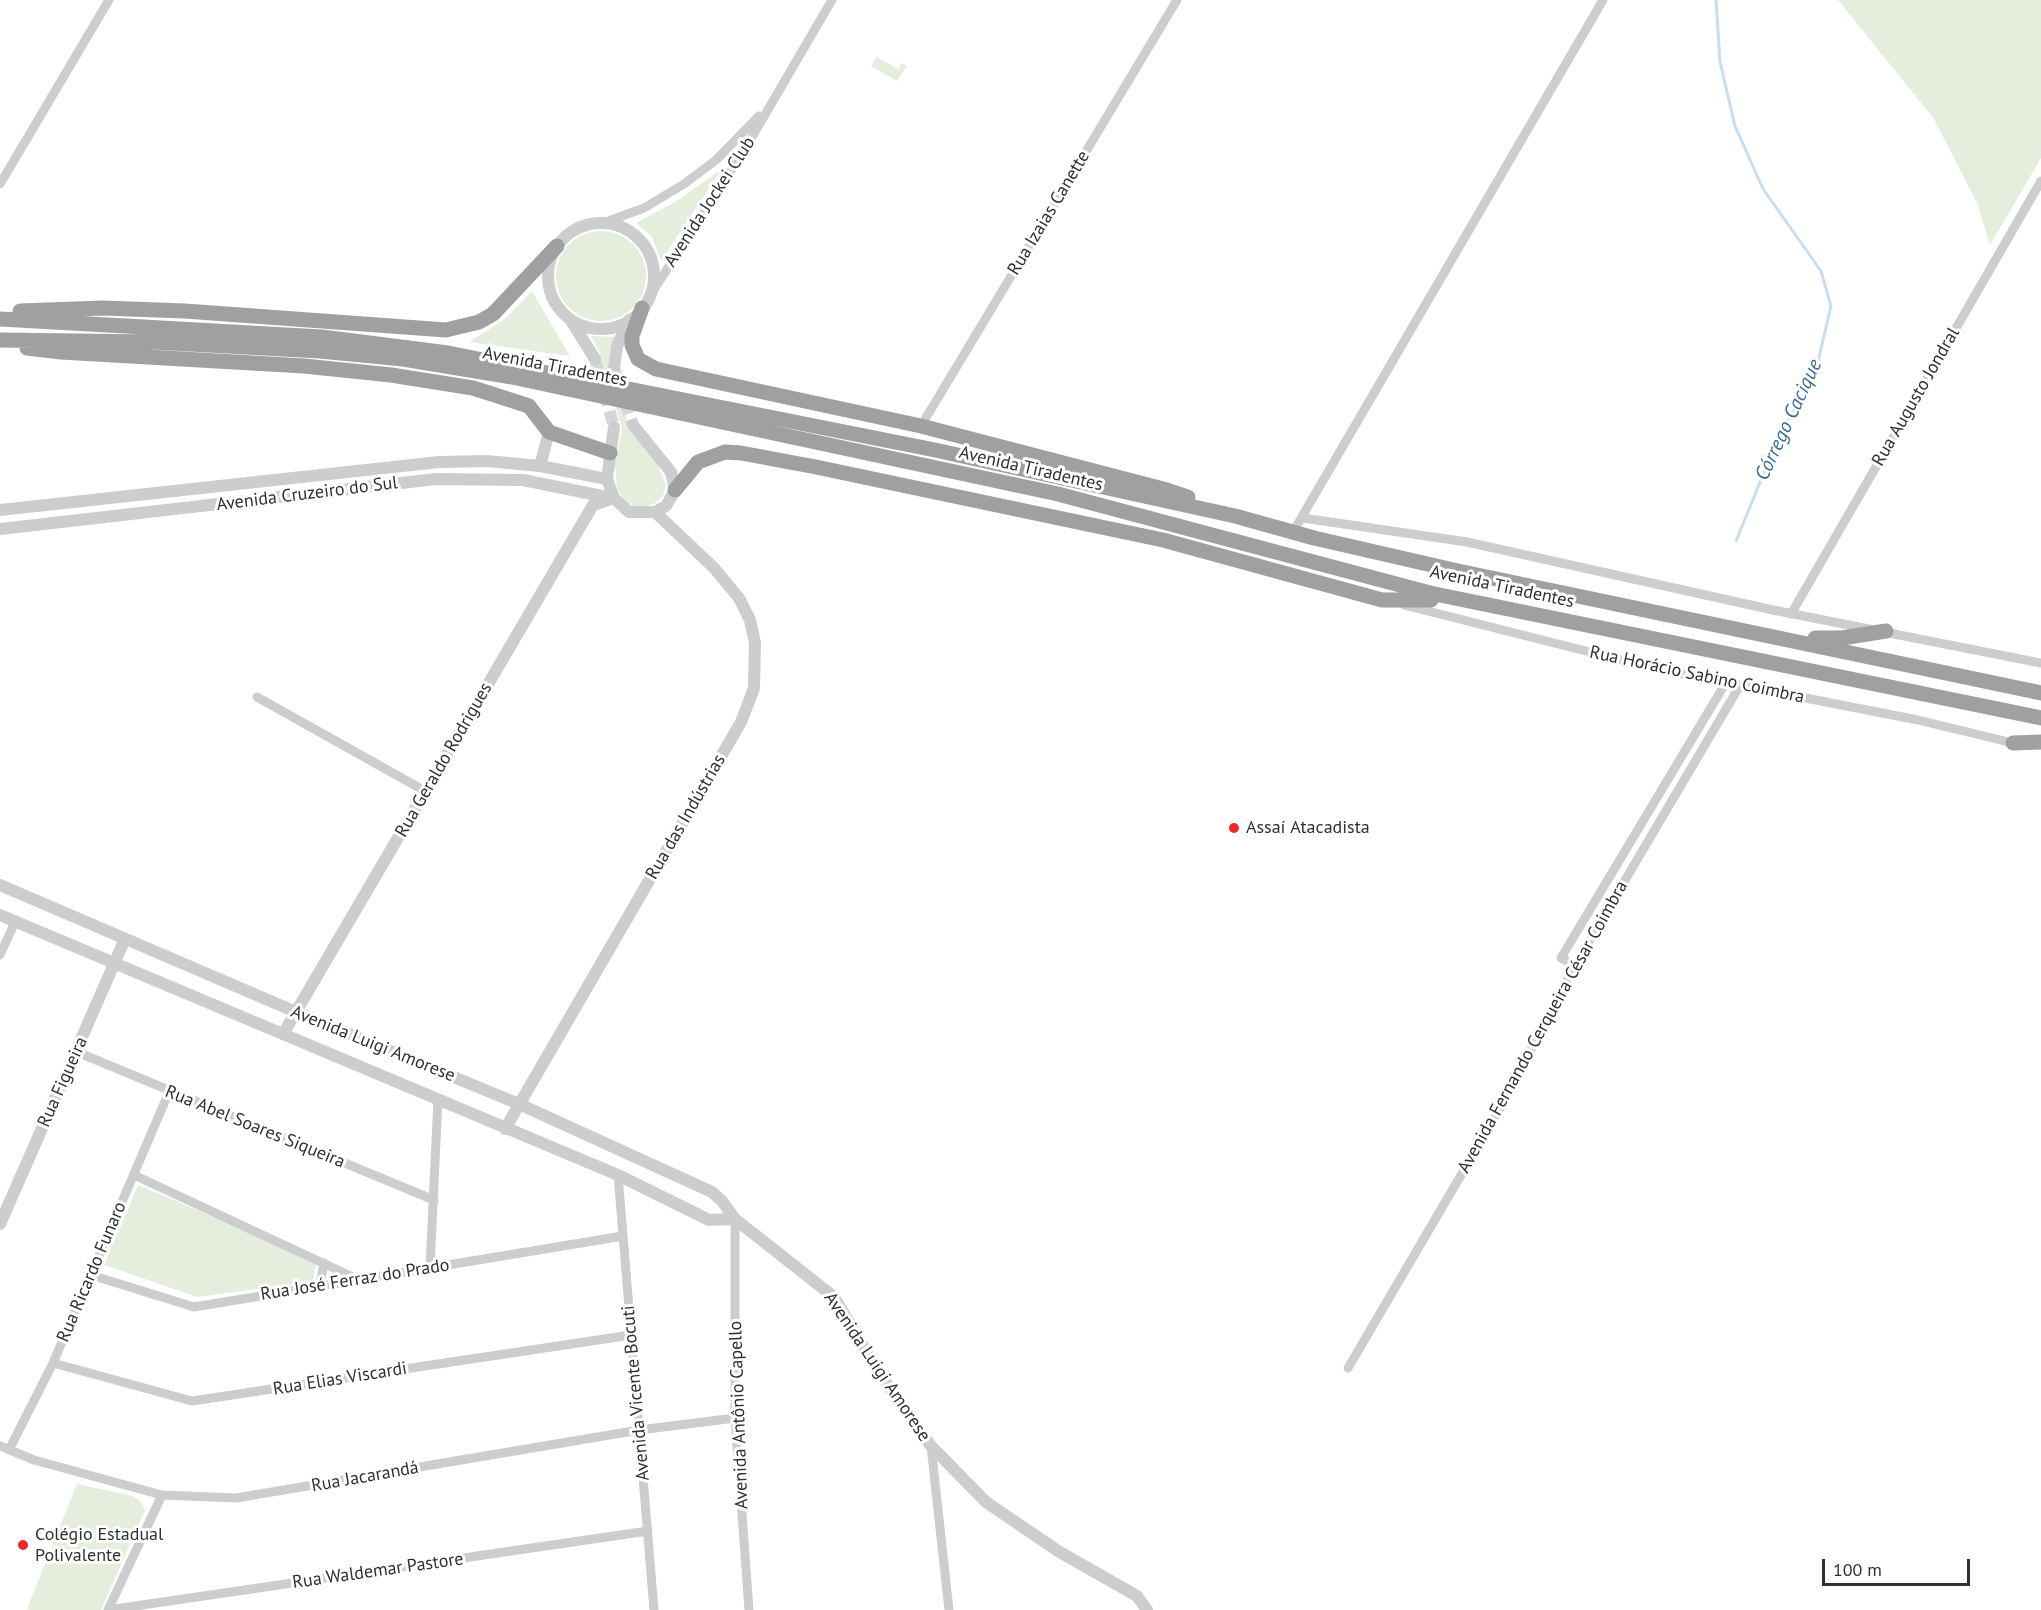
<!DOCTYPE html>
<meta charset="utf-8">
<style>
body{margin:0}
#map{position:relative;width:2041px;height:1610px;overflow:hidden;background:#fff;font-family:"PT Sans",sans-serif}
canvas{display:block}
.scale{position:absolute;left:1822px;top:1559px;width:148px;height:27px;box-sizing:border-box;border:3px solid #303030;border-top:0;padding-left:8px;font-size:18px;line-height:21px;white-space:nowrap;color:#303030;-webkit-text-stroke:4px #fff;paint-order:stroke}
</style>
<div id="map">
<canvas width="2041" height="1610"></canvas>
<div class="scale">100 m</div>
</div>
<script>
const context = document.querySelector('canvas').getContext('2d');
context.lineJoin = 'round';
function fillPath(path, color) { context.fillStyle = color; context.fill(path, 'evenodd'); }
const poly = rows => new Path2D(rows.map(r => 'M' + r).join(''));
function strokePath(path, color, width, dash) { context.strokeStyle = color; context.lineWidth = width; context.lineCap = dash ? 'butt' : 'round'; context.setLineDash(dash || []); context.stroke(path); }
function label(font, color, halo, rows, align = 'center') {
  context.font = font + ' "PT Sans",sans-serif'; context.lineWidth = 6; context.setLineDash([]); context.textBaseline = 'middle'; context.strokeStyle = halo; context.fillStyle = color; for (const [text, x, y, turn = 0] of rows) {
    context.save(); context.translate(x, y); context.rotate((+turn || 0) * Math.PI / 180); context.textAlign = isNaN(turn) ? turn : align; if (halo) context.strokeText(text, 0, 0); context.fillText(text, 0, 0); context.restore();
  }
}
const green = poly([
 [1838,0,2041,0,2041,158,1990,245,1977,203,1934,119],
 [877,57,898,69,902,63,907,66,897,81,871,66],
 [722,169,661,261,652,237,636,223,677,201],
 '556 276a45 45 0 1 1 90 0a45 45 0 1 1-90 0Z',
 [532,291,570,356,469,342,505,319],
 [591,336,615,337,609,366,631,432,657,463,666,484,663,496,654,504,643,507,634,506,626,501,617,489,615,464,622,429,599,351],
 [138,1185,316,1260,313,1282,197,1297,104,1265],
 [77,1484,133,1496,140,1501,145,1510,101,1610,30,1610,27,1609]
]);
const stream = poly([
 [1716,0,1720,62,1735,126,1763,189,1821,271,1831,306,1816,370,1802,400,1783,426,1736,541]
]);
const tertiaryTunnel = poly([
 [595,359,614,427],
 [614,368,633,425]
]);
const minor = poly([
 [0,184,109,0],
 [603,223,644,208,684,184,716,160,759,116],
 [649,297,742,154,832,0],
 [921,426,1177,0],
 [1303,518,1467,542,1773,610,2041,663],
 [1293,532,1603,0],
 [1404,605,1657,669,1918,720,2013,743],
 [1791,614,2041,181],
 [257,697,425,791],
 [0,955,15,922],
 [1575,965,1561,958,1725,684],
 [77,1052,434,1200],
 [134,1175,357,1279],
 [618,1175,654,1610],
 [735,1219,735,1418,749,1610],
 [430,1268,438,1099],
 [91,1275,194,1307,623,1236],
 [320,1285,324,1263],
 [53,1363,192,1401,631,1335],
 [1348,1368,1505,1100,1575,965,1739,687],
 [0,1446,34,1460,162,1495,236,1498,639,1430,735,1418],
 [931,1446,949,1610],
 [9,1450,53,1363,169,1092],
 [108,1610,648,1531],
 [108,1610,162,1495]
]);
const tertiary = poly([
 '548 276a53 53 0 1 1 106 0a53 53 0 1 1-106 0Z',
 [570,319,595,359],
 [614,368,617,346,629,320],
 [614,427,607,479,614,498,629,512,655,512,666,506,675,490,671,472,633,425],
 [540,466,549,432],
 [0,510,439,462,487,461,540,466,607,479],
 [0,529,436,479,523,480,612,498],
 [0,885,296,1012,519,1104,712,1192,722,1201,735,1219,834,1297,879,1373,931,1446,986,1502,1058,1551,1137,1596,1147,1610],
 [0,915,618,1175,709,1220,735,1219],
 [283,1034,593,505,614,498],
 [505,1129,741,722,754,688,755,643,750,620,739,598,714,568,655,512],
 [0,1224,125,939]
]);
const trunk = poly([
 [642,308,632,336,632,345,638,359,656,369,921,426,1167,490,1188,497],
 [20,311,103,308,185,311,446,330,479,322,493,314,557,246],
 [0,319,322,337,448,353,935,450,1235,516,1314,538,1458,571,2041,693],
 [0,340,153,342,320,351,403,359,512,377,1058,494,1430,593,2041,718],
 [27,348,61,352,304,366,391,375,473,388,529,406,549,432,610,453],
 [675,490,698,462,725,452,741,453,816,467,1163,540,1382,600,1431,600],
 [1815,638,1842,638,1886,631],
 [2013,743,2041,742]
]);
const markers = [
 [1234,828,6,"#f22827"],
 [23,1545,6,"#f22827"]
];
const streetNames = [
 ["Avenida Jockei Club",710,202,-57],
 ["Rua Izaias Canette",1049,213,-59],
 ["Avenida Tiradentes",555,367,11],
 ["Rua Augusto Jondral",1916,397,-60],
 ["Avenida Tiradentes",1031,469,13],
 ["Avenida Cruzeiro do Sul",307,494,-7],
 ["Avenida Tiradentes",1502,587,12],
 ["Rua Horácio Sabino Coimbra",1697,675,12],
 ["Rua Geraldo Rodrigues",444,760,-60],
 ["Rua das Indústrias",686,817,-60],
 ["Avenida Fernando Cerqueira César Coimbra",1543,1027,-61],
 ["Avenida Luigi Amorese",373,1044,22],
 ["Rua Figueira",63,1082,-66],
 ["Rua Abel Soares Siqueira",255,1127,22],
 ["Rua Ricardo Funaro",92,1272,-67],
 ["Rua José Ferraz do Prado",355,1280,-9],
 ["Avenida Luigi Amorese",877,1367,56],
 ["Rua Elias Viscardi",340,1379,-9],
 ["Avenida Vicente Bocuti",636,1393,-95],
 ["Avenida Antônio Capello",739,1415,-92],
 ["Rua Jacarandá",365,1477,-10],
 ["Rua Waldemar Pastore",378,1571,-8]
];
const poiNames = [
 ["Assaí Atacadista",1246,828],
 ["Colégio Estadual",35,1535],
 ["Polivalente",35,1556]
];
const waterNames = [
 ["Córrego Cacique",1789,420,-65]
];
fillPath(green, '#e5eedd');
strokePath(stream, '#c8ddef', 3);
strokePath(tertiaryTunnel, '#d6d6d6', 12, [12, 6]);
strokePath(minor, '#cdcdcd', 9);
strokePath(tertiary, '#cdcdcd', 12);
strokePath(trunk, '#a0a0a0', 15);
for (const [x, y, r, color] of markers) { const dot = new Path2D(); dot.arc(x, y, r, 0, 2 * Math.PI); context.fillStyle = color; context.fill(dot); strokePath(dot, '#fff', 2); }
label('18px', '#303030', '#fff', streetNames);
label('18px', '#303030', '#fff', poiNames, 'left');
label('italic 20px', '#376b99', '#fff', waterNames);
</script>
